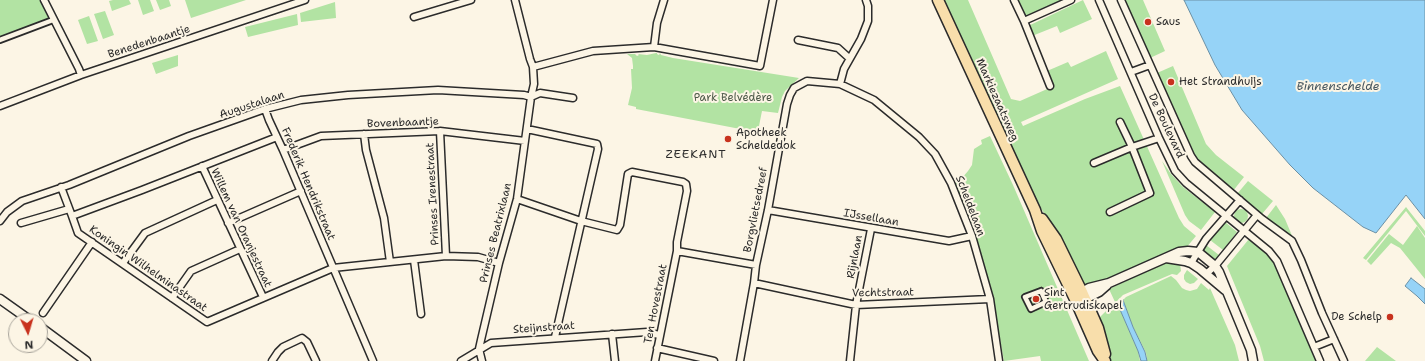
<!DOCTYPE html>
<meta charset="utf-8">
<style>
body{margin:0}
#map{position:relative;width:1425px;height:361px;overflow:hidden;background:#fcf5e5;font-family:"Shantell Sans",sans-serif}
canvas{display:block}
.north{position:absolute;left:8px;top:313px;width:40px;height:40px;box-sizing:border-box;background:#fcf5e5;border:1px solid #a8a49b;border-radius:50%;rotate:175deg;font-size:11px;font-weight:700;line-height:16px;text-align:center;color:#2b2b2b}
.north::after{content:'';display:block;margin:auto;width:14px;height:18px;background:#c8321e;clip-path:polygon(50% 0,100% 100%,50% 72%,0 100%)}
</style>
<div id="map">
<canvas width="1425" height="361"></canvas>
<div class="north">N</div>
</div>
<script>
const context = document.querySelector('canvas').getContext('2d');
context.lineJoin = 'round';
function fillPath(path, color) { context.fillStyle = color; context.fill(path, 'evenodd'); }
const poly = rows => new Path2D(rows.map(r => 'M' + r).join(''));
function strokePath(path, color, width, dash) { context.strokeStyle = color; context.lineWidth = width; context.lineCap = dash ? 'butt' : 'round'; context.setLineDash(dash || []); context.stroke(path); }
function label(font, color, halo, rows, align = 'center') {
  context.font = font + ' "Shantell Sans",sans-serif'; context.lineWidth = 4; context.setLineDash([]); context.textBaseline = 'middle'; context.strokeStyle = halo; context.fillStyle = color; for (const [text, x, y, turn = 0] of rows) {
    context.save(); context.translate(x, y); context.rotate((+turn || 0) * Math.PI / 180); context.textAlign = isNaN(turn) ? turn : align; if (halo) context.strokeText(text, 0, 0); context.fillText(text, 0, 0); context.restore();
  }
}
const green = poly([
 [0,0,40,0,49,19,0,38],
 [113,0,129,0,131,4,112,11,109,1],
 [138,0,150,0,154,11,143,15],
 [156,0,169,0,171,6,160,10],
 [185,0,246,0,191,18],
 [941,0,968,0,1011,99,1020,101,1054,86,1047,71,1068,62,1071,67,1106,51,1118,79,1021,122,1023,126,1085,99,1120,86,1179,218,1184,226,1196,236,1186,248,1108,280,1086,285,1081,281,1058,233,1033,197],
 [1018,0,1062,0,1024,17,1017,1],
 [1083,0,1092,19,1060,33,1057,26,1032,36,1028,26],
 [1124,0,1143,0,1165,51,1150,58],
 [335,2,336,18,301,22,300,13],
 [105,11,114,35,103,39,94,14],
 [297,14,298,25,248,37,245,27],
 [89,16,98,41,87,44,78,20],
 [656,53,657,53,657,54,659,55,660,53,661,55,673,58,799,78,785,91,782,97,778,113,762,111,758,131,756,132,636,109,636,107,628,105,632,88,631,69,633,69,633,66,632,58,627,54,635,54,637,56,639,55,638,54,647,55],
 [178,55,178,66,156,74,152,63],
 [1173,66,1206,144,1216,155,1244,177,1233,191,1197,160,1191,152,1157,73],
 [990,136,1013,185,1089,361,1041,361,1040,356,1004,361,990,285,979,247,966,209,955,183,962,178,968,171,972,165,974,149,982,144,981,140],
 [1162,161,1171,174,1183,187,1215,212,1201,230,1189,221,1185,215],
 [1248,181,1273,201,1262,214,1237,194],
 [1276,205,1285,219,1298,250,1291,239,1266,218],
 [1406,207,1425,231,1425,236,1406,211,1366,260,1363,258],
 '1234 216a7 7 0 1 1 14 0a7 7 0 1 1-14 0Z',
 [1225,222,1237,232,1223,250,1210,240],
 [1417,226,1425,238,1425,279,1400,248,1391,243,1371,265,1367,261,1389,234,1403,245],
 [1249,239,1271,257,1274,262,1317,361,1264,361,1260,346,1227,266],
 [1206,245,1219,255,1215,260,1201,251],
 [1171,262,1180,263,1181,271,1177,275,1172,274,1123,295,1116,302,1118,305,1138,351,1140,361,1111,361,1097,320,1115,302,1109,289,1164,263],
 [1187,270,1198,279,1194,283,1190,284,1186,282,1184,279,1184,275],
 [1171,276,1176,280,1182,288,1186,290,1190,291,1197,289,1201,283,1209,290,1210,288,1235,345,1239,361,1147,361,1146,353,1133,327,1123,300,1126,297],
 [1377,347,1396,361,1365,361]
]);
const water = poly([
 [1184,0,1425,0,1425,219,1406,195,1376,233,1363,227,1313,188,1290,165,1242,110,1215,65,1184,0],
 [1411,278,1425,289,1425,304,1417,296,1405,286,1411,278],
 [1123,300,1133,327,1145,352,1147,361,1141,361,1138,351,1118,305,1123,300]
]);
const pedestrian = poly([
 [0,40,53,20],
 [1041,291,1046,302,1031,309,1025,297,1041,291]
]);
const minor = poly([
 [44,0,79,69,81,75],
 [1014,0,1024,21,1071,0],
 [1099,0,1159,138,1175,171,1186,183,1269,251,1277,261,1320,361],
 [1121,0,1191,156,1195,162,1262,219,1292,241,1301,260,1322,313,1344,361],
 [414,17,471,0],
 [1024,21,1050,86],
 [798,40,838,48,849,58],
 [654,47,657,23,664,0],
 [533,67,593,51,654,47,760,66,773,0],
 [1131,72,1150,65],
 [840,84,844,69,861,39,868,21,868,6,866,0],
 [531,97,540,93,573,98],
 [0,106,81,75,305,0],
 [265,109,269,120,283,150,373,361],
 [1120,122,1132,147,1159,138],
 [527,129,597,144,598,149,555,337],
 [440,131,446,256],
 [364,134,366,150,384,218,390,262],
 [283,150,321,136,440,131,525,141],
 [1094,163,1132,147,1150,193,1110,212],
 [202,166,263,297],
 [61,187,72,216,78,233,207,322,333,268,446,256,478,257,499,263],
 [517,199,581,221,617,230,620,225,628,174,632,172,683,182,686,184,687,191,677,242,677,251,655,361],
 [768,210,949,241,972,236],
 [72,216,142,190,277,137],
 [0,221,7,212,22,201,69,185,189,136,265,109,301,100,348,95,438,90,524,95,531,97],
 [21,223,69,209],
 [228,223,301,191],
 [677,251,756,265],
 [414,260,421,314],
 [123,263,145,233,217,200],
 [1191,263,1206,239,1240,200],
 [1206,274,1215,266,1257,215],
 [754,283,856,305,990,299],
 [172,298,191,271,240,249],
 [43,313,92,242],
 [612,334,615,361],
 [1314,347,1334,339],
 [657,348,714,361],
 [272,361,278,352,283,347,302,338,307,342,316,361],
 [461,361,491,343,647,332,659,335],
 [482,361,479,349,481,340,499,263,517,199,531,97,534,84,533,67,530,59,515,0],
 [740,361,754,283,756,265,768,210,787,104,790,95,794,88,807,81,840,84,874,100,919,137,935,154,951,183,972,236,990,299,999,361],
 [850,361,856,305,871,229]
]);
const tertiary = poly([
 [1166,258,1185,261,1191,263,1200,269,1225,290],
 [1079,295,1082,292,1089,288,1109,283,1179,252,1188,251,1198,252,1215,266,1219,272,1251,350,1253,361],
 [0,299,31,321],
 [1081,299,1085,299,1099,292,1107,285],
 [40,327,86,361]
]);
const primary = poly([
 [938,0,1035,210,1042,231,1075,299,1098,351,1105,361],
 [1042,219,1056,239,1082,292,1098,328,1105,354]
]);
const markers = [
 [1148,22,4,"#c8321e"],
 [1171,82,4,"#c8321e"],
 [728,139,4,"#c8321e"],
 [1036,299,4,"#c8321e"],
 [1390,317,4,"#c8321e"]
];
const poiNames = [
 ["Saus",1156,22],
 ["Het Strandhuijs",1179,82],
 ["Apotheek",736,133],
 ["Scheldedok",736,146],
 ["Sint",1044,293],
 ["Gertrudiskapel",1044,306],
 ["De Schelp",1382,317,"right"]
];
const streetNames = [
 ["Benedenbaantje",149,42,-18],
 ["Markiezaatsweg",997,100,66],
 ["Augustalaan",252,105,-18],
 ["Bovenbaantje",403,123,-2],
 ["De Boulevard",1166,126,65],
 ["Frederik Hendrikstraat",308,184,67],
 ["Prinses Irenestraat",433,194,-93],
 ["Scheldelaan",970,206,69],
 ["Borgvlietsedreef",756,210,-79],
 ["IJssellaan",871,218,10],
 ["Willem van Oranjestraat",241,228,65],
 ["Prinses Beatrixlaan",496,233,-76],
 ["Rijnlaan",855,257,-79],
 ["Koningin Wilhelminastraat",148,269,35],
 ["Vechtstraat",883,293,-1],
 ["Ten Hovestraat",656,304,-79],
 ["Steijnstraat",544,328,-4]
];
const parkNames = [
 ["Park Belvédère",733,98]
];
const waterNames = [
 ["Binnenschelde",1338,87]
];
const neighbourhoodNames = [
 ["ZEEKANT",696,155]
];
fillPath(green, '#b2e3a3');
fillPath(water, '#96d3f7');
strokePath(water, '#6b90a5', 1);
strokePath(pedestrian, '#2b2b2b', 8);
strokePath(minor, '#2b2b2b', 9);
strokePath(tertiary, '#2b2b2b', 11);
strokePath(primary, '#2b2b2b', 13);
strokePath(pedestrian, '#fcf5e5', 4.5);
strokePath(minor, '#fcf5e5', 6);
strokePath(tertiary, '#fcf5e5', 8);
strokePath(primary, '#f8deab', 10);
for (const [x, y, r, color] of markers) { const dot = new Path2D(); dot.arc(x, y, r, 0, 2 * Math.PI); context.fillStyle = color; context.fill(dot); strokePath(dot, '#fcf5e5', 1.5); }
label('11px', '#2b2b2b', '#fcf5e5', poiNames, 'left');
label('11px', '#2b2b2b', '#fcf5e5', streetNames);
label('11px', '#4d5949', '#fcf5e5', parkNames);
label('italic 12px', '#46555e', '#fcf5e5', waterNames);
context.letterSpacing = '1px';
label('12px', '#2b2b2b', '#fcf5e5', neighbourhoodNames);
context.letterSpacing = '0px';
</script>
